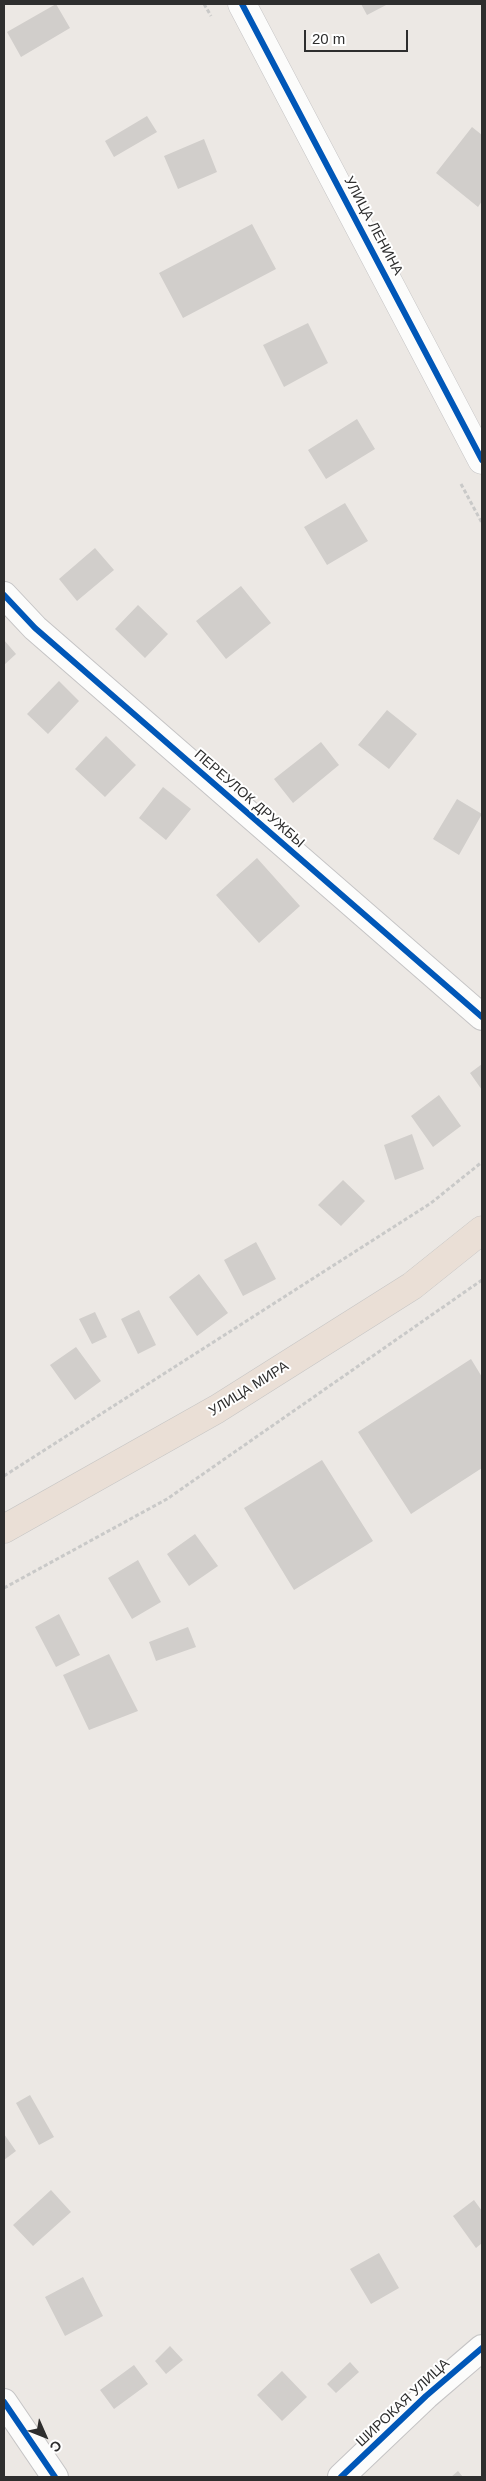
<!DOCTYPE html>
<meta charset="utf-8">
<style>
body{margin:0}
#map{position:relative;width:486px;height:2481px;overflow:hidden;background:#ece8e4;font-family:Arial,sans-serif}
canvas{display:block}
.frame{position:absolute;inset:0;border:5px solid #2e2e2e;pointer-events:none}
.north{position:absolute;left:20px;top:2411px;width:50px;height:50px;-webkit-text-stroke:4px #fff;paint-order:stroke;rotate:134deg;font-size:14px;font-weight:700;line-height:20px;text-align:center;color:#2e2e2e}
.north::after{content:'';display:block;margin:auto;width:18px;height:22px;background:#2e2e2e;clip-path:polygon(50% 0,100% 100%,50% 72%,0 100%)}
.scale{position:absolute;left:304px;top:30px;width:104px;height:22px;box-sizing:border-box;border:2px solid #2e2e2e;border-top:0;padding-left:6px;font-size:15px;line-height:18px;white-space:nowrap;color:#2e2e2e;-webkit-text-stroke:4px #fff;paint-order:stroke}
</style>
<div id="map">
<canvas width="486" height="2481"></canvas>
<div class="frame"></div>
<div class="north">С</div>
<div class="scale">20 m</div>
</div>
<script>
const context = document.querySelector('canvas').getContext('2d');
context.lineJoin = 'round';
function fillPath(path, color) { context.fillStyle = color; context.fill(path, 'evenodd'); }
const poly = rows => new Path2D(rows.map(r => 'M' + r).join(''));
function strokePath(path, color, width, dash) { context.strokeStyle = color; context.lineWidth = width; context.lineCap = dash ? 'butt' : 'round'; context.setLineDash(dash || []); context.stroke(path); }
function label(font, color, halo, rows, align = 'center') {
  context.font = font + ' Arial,sans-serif'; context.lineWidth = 4; context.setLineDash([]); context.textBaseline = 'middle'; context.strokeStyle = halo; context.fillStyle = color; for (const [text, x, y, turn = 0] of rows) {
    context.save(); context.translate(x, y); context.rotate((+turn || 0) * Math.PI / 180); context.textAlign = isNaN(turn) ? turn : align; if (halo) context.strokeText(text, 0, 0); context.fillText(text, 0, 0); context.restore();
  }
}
const building = poly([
 [56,4,70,28,21,57,7,32],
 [361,4,388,4,367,15],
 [147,116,157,132,114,157,105,141],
 [472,127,482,135,482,201,478,207,436,173],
 [204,139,217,172,178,189,164,156],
 [252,224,276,269,183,318,159,273],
 [308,323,328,363,284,387,263,345],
 [357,419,375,449,326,479,308,450],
 [345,503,368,541,327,565,304,527],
 [95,548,114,570,77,601,59,579],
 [241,586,271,623,226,659,196,621],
 [138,605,168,634,145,658,115,629],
 [4,640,16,654,4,665],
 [59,681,79,701,48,734,27,714],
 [387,710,417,734,389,769,358,745],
 [106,736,136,765,105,797,75,769],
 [321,742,339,765,293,803,274,779],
 [163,787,191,809,166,840,139,818],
 [457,799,482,814,459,855,433,839],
 [257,858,300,906,259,943,216,895],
 [482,1064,482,1090,470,1073],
 [439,1095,461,1126,433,1147,411,1116],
 [412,1134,424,1169,395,1180,384,1145],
 [343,1180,365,1201,341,1226,318,1205],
 [256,1242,276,1279,243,1296,224,1260],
 [199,1274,228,1313,197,1336,169,1297],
 [139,1310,156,1345,138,1354,121,1319],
 [95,1312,107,1337,92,1344,79,1319],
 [76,1347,101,1381,75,1400,50,1365],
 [471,1359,482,1377,482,1468,411,1514,358,1432],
 [322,1460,373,1541,294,1590,244,1508],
 [195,1534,218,1566,189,1586,167,1554],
 [138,1560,161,1602,132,1619,108,1578],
 [59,1614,80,1655,56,1667,35,1627],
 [188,1627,196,1647,156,1661,149,1642],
 [109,1654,138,1711,89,1730,63,1675],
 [30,2095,54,2137,39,2145,16,2103],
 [4,2134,16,2151,4,2160],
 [51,2190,71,2212,33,2246,13,2225],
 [474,2200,482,2211,482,2243,476,2248,453,2216],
 [379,2253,399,2288,371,2304,350,2269],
 [83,2277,103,2316,65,2336,45,2297],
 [170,2346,183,2360,166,2374,155,2361],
 [350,2362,359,2372,336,2393,327,2384],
 [134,2365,148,2384,114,2409,100,2390],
 [282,2371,307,2397,282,2421,257,2395],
 [458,2471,463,2477,451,2477]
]);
const path = poly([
 [204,4,211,16],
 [461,484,482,523],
 [4,1476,431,1203,482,1162],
 [4,1588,167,1499,482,1280]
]);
const street = poly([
 [4,595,35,628,482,1017],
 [4,2402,55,2477],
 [341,2477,426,2396,482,2348]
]);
const secondary = poly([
 [242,4,482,460]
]);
const highway = poly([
 [4,1529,217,1409,412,1286,482,1230]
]);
const cycleway = poly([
 [242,4,482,460],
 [4,595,35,628,482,1017],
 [4,2402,55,2477],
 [341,2477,426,2396,482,2348]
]);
const streetNames = [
 ["УЛИЦА ЛЕНИНА",373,226,62],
 ["ПЕРЕУЛОК ДРУЖБЫ",249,799,41],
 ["УЛИЦА МИРА",249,1389,-32],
 ["ШИРОКАЯ УЛИЦА",403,2403,-43]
];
fillPath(building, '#d1cecb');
strokePath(street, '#c5c4c5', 28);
strokePath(secondary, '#c5c4c5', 29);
strokePath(highway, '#c6c5c4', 29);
strokePath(path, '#c9c9c8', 3, [4, 2.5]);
strokePath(street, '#fcfcfb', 26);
strokePath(secondary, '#fcfcfb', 28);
strokePath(highway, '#eadfd6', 28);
strokePath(cycleway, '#0057b8', 6);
label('14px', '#2e2e2e', '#fff', streetNames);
</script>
